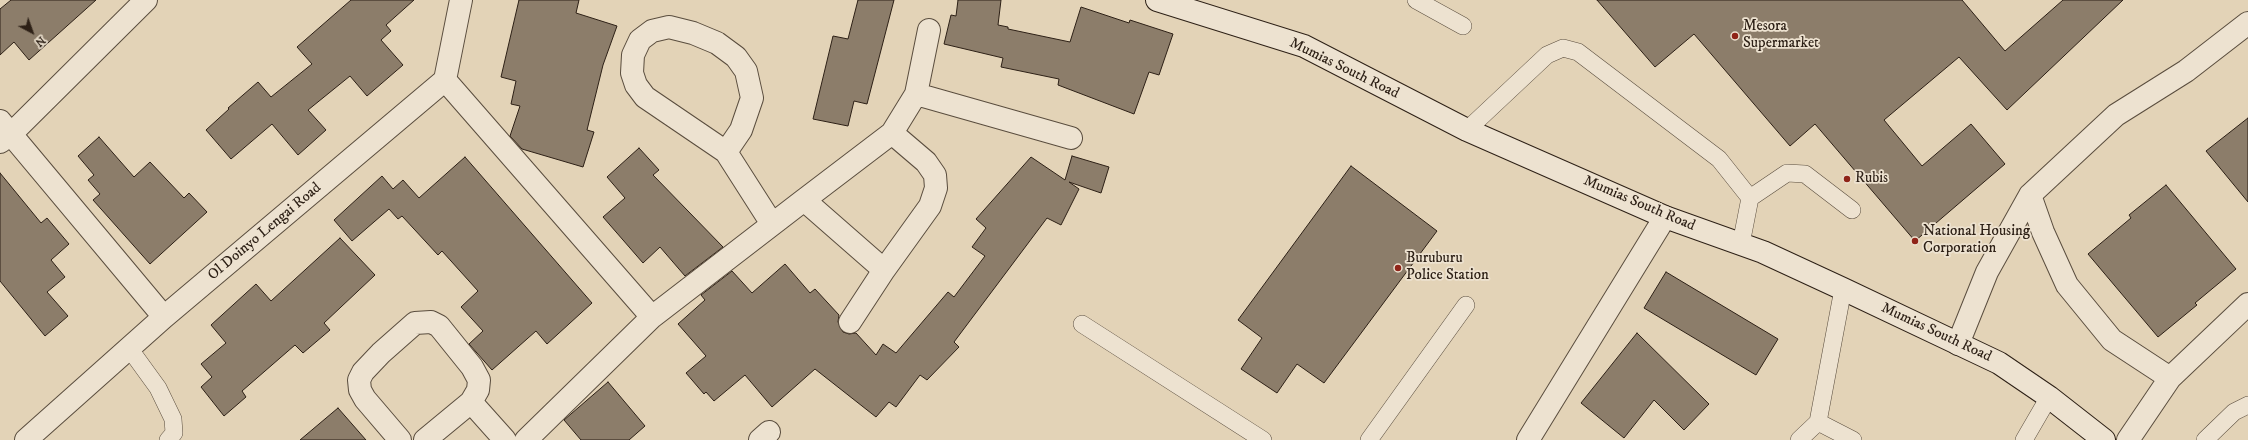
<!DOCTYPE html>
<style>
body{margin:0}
#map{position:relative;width:2248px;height:440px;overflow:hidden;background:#e3d3b7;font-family:"IM FELL DW Pica",serif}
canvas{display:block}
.north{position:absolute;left:12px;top:12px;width:40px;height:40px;-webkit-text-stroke:3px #ede2d0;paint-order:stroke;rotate:139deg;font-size:11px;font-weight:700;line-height:16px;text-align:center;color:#2d2016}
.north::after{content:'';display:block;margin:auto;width:14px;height:18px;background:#2d2016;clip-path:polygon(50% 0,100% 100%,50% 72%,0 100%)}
</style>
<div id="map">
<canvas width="2248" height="440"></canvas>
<div class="north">N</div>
</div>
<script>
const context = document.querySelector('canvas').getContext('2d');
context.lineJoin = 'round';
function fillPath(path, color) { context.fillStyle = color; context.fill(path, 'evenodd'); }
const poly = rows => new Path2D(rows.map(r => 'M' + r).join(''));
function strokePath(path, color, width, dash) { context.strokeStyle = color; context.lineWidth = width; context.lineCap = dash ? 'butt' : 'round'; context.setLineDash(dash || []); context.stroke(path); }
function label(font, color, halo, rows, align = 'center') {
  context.font = font + ' "IM FELL DW Pica",serif'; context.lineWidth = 3.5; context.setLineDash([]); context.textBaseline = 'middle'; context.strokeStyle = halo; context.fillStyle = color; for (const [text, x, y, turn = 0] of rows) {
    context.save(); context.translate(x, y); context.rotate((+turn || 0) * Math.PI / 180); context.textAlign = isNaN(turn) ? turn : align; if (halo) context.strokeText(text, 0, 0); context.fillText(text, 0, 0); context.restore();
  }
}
const building = poly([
 [11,0,96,0,29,60,14,42,0,55,0,9,11,0],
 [351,0,414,0,386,25,391,31,381,40,403,65,367,96,350,76,308,110,326,130,298,155,272,124,231,159,206,130,229,109,228,108,258,82,271,97,312,64,297,47,351,0],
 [519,0,579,0,576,13,617,26,603,65,587,130,594,132,583,167,522,149,510,136,520,106,511,104,516,81,501,77,519,0],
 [858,0,894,0,867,104,854,101,848,126,813,119,833,36,848,39,858,0],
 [958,0,1001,0,998,25,1008,27,1008,29,1070,42,1081,7,1129,23,1130,20,1173,34,1159,75,1149,72,1134,114,1058,85,1059,79,1001,67,1003,58,944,44,951,15,956,16,958,0],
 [1597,0,1962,0,2005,51,2063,0,2123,0,2007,110,1959,57,1884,120,1922,166,1971,124,2005,164,1915,241,1815,124,1790,146,1694,34,1655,67,1597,0],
 [2248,118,2248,202,2206,151,2248,118],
 [99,137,134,177,150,162,184,198,189,193,207,212,150,264,93,200,100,194,88,180,94,175,78,156,99,137],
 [639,148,659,170,653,175,723,247,685,276,660,247,643,263,603,217,625,198,607,177,639,148],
 [1072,156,1109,167,1101,193,1069,182,1079,189,1061,225,1047,218,954,342,959,347,927,380,920,375,896,407,889,402,876,417,815,369,772,407,745,375,714,401,706,392,704,394,686,373,706,356,678,324,705,300,701,295,732,271,752,293,785,264,810,293,815,289,839,315,838,322,843,332,849,334,856,333,876,355,883,344,896,353,948,292,954,297,985,256,972,247,986,228,976,219,1031,157,1065,180,1072,156],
 [465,157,592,303,547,344,536,331,492,370,469,344,483,331,461,307,478,291,442,251,438,255,402,216,398,219,389,209,352,241,334,220,382,176,393,189,403,180,419,198,465,157],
 [1351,166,1437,231,1324,383,1297,364,1277,393,1241,369,1262,338,1238,320,1351,166],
 [0,173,41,223,47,218,69,244,51,260,65,277,47,292,68,316,45,336,0,281,0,173],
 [2166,185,2236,269,2195,303,2197,305,2158,337,2088,254,2131,218,2129,215,2166,185],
 [340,238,375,275,324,323,330,330,303,353,295,345,242,391,246,397,224,416,201,387,212,377,201,364,226,343,211,325,256,284,271,301,340,238],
 [1666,272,1778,339,1756,375,1644,308,1666,272],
 [1637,333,1709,404,1684,430,1654,400,1624,438,1581,403,1637,333],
 [608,382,645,426,629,440,581,440,564,420,608,382],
 [338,408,366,440,300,440,338,408]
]);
const lane = poly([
 [1416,0,1463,26],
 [1467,130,1547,55,1563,48,1578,52,1719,159,1750,198,1741,244],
 [1750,198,1787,173,1805,174,1852,210],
 [1843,289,1818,422,1853,440],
 [1082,324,1263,440],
 [129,348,158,388,173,419,174,433,168,440],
 [1369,440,1466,305],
 [1799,440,1818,422],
 [2024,440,2049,397],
 [2205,440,2234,412,2248,405]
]);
const street = poly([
 [445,80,652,317,804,200,884,270],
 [916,94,1071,138],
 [0,121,164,317],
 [0,142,11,134,146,0],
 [726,152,741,130,752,98,746,71,736,57,717,43,693,33,669,27,652,31,640,40,633,55,632,73,636,85,645,97,726,152,772,224],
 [2030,195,2043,232,2067,285,2112,340,2170,378],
 [804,200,892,133,916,94,929,30],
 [850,322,884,270,930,206,936,188,935,175,926,162,892,133],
 [1958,344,1987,272,2030,195,2116,115,2186,71,2248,23],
 [471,402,505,440],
 [26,440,164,317,445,80,461,0],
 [400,440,365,399,360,390,359,380,363,372,381,353,415,323,431,322,439,326,472,367,479,380,478,390,471,402,425,440],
 [526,440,652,317],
 [760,440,769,432],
 [1528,440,1665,217],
 [2128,440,2170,378,2248,304]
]);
const secondary = poly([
 [1157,0,1304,46,1467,130,1665,217,1763,252,1843,289,1999,363,2049,397,2104,440]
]);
const markers = [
 [1735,36,4,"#8f2418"],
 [1847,179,4,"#8f2418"],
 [1915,241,4,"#8f2418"],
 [1398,268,4,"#8f2418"]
];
const poiNames = [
 ["Mesora",1743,27],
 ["Supermarket",1743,44],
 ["Rubis",1855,179],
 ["National Housing",1923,232],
 ["Corporation",1923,249],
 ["Buruburu",1406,259],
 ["Police Station",1406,276]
];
const streetNames = [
 ["Mumias South Road",1344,69,26],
 ["Mumias South Road",1639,204,23],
 ["Ol Doinyo Lengai Road",265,232,-40],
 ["Mumias South Road",1936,333,25]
];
fillPath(building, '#8c7d6a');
strokePath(building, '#2d2016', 1);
strokePath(lane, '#5a4d3e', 18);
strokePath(street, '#5a4d3e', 24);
strokePath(secondary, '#2d2016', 24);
strokePath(lane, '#ede2d0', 17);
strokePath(street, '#ede2d0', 22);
strokePath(secondary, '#ede2d0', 22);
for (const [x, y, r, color] of markers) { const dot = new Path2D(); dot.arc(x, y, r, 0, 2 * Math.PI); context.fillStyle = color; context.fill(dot); strokePath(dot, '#ede2d0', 1.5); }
label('15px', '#2d2016', '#ede2d0', poiNames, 'left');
label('15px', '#2d2016', '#ede2d0', streetNames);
</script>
